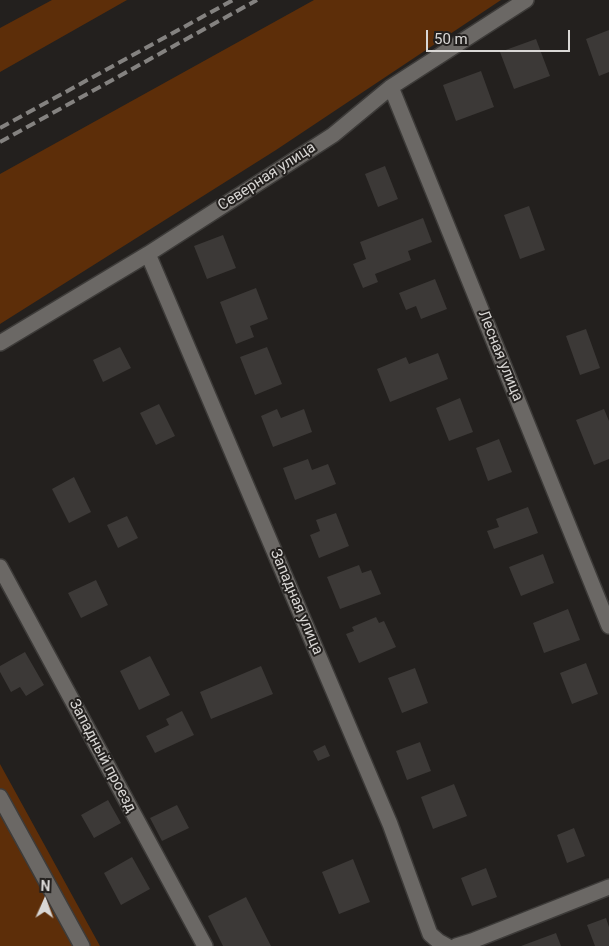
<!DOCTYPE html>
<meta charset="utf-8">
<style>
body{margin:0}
#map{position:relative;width:609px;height:946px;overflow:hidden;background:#23201e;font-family:Roboto,sans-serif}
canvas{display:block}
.north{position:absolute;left:20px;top:876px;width:50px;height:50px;-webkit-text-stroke:4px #23201e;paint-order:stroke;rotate:2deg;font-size:14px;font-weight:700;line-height:20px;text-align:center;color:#d9d7d5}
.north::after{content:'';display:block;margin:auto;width:18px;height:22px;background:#d9d7d5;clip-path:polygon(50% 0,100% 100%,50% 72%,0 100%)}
.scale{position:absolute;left:426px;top:30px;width:144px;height:22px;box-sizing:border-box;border:2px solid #d9d7d5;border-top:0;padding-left:6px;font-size:15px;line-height:18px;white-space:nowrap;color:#d9d7d5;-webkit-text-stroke:4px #23201e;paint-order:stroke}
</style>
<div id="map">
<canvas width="609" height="946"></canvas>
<div class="north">N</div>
<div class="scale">50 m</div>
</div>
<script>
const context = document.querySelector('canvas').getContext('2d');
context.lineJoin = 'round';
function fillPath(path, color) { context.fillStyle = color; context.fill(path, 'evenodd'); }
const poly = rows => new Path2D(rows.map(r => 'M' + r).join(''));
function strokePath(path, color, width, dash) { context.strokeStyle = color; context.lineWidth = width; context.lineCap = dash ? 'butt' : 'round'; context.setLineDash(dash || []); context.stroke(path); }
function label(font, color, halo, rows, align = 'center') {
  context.font = font + ' Roboto,sans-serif'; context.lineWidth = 4; context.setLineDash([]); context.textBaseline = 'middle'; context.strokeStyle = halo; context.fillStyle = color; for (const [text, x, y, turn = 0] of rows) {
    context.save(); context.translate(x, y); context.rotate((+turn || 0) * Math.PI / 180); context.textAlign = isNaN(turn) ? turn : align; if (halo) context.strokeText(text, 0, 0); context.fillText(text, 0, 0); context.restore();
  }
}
const green = poly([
 [52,0,127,0,0,72,0,28],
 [314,0,501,0,276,150,0,324,0,174],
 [0,764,100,946,0,946]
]);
const building = poly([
 [609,30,609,72,599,76,586,39],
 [536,39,550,76,514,89,500,52],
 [481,71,494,107,456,121,443,85],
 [385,166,398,199,378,207,365,174],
 [529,206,545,250,520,259,504,215],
 [423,218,432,242,408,251,411,260,375,274,378,282,363,288,353,264,366,259,360,242],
 [223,235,236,268,207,279,194,246],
 [435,279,447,309,421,319,416,306,406,310,399,293],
 [256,288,268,319,250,326,254,337,236,344,220,302],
 [586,329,600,368,580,375,566,336],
 [120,347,131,368,103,382,93,360],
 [267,347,282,384,255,395,240,357],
 [438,353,448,379,390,402,377,369,406,357,409,364],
 [460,398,473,432,449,441,436,408],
 [159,404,175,436,156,445,140,413],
 [277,409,281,418,304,409,312,432,273,447,261,416],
 [604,409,609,421,609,459,594,465,576,420],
 [499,439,512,472,488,481,476,448],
 [308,459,312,470,328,464,336,484,295,500,283,468],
 [74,477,91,512,69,523,52,489],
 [528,507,538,533,494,549,487,531,499,527,496,519],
 [336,513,349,546,319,558,310,535,320,531,316,520],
 [127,516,138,538,118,548,107,525],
 [543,554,554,583,521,596,509,567],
 [359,565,362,573,371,570,381,594,340,609,327,577],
 [96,580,108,605,81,618,68,593],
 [568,609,580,640,544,653,533,623],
 [376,617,379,623,384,621,396,647,359,663,346,634,354,631,352,627],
 [25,652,44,685,26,696,20,687,11,692,0,672,0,666],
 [150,656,170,695,139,710,120,671],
 [586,663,598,694,572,704,560,673],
 [261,666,273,694,211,719,200,692],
 [415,668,428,703,402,713,388,678],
 [182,711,194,735,155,753,146,736,169,725,166,719],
 [420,742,431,771,407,780,396,751],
 [325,745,330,756,318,761,313,751],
 [454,784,467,816,433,829,421,797],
 [108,800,121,823,94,838,81,815],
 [177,805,189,828,162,841,150,818],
 [574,828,585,856,567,863,557,835],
 [132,857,150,889,121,905,104,873],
 [353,859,370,902,339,914,322,872],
 [486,868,497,897,472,906,461,878],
 [246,897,271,946,223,946,208,916],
 [606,918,609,927,609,946,595,946,587,925],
 [556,933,561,946,521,946]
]);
const minor = poly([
 [391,87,609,626],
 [148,254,390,824,430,934,438,941,447,946],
 [0,343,148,254,333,135,391,87,526,0],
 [0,567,205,946],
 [0,797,82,946],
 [456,946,472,941,609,887]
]);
const rail = poly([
 [0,128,233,0],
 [0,142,257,0]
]);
const streetNames = [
 ["Северная улица",267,177,-33],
 ["Лесная улица",500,356,68],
 ["Западная улица",296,602,67],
 ["Западный проезд",102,756,62]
];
fillPath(green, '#5d2e09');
fillPath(building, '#3c3937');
strokePath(minor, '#3d3b39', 18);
strokePath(minor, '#6b6865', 15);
strokePath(rail, '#848280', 4, [10, 5]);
label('15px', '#d9d7d5', '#23201e', streetNames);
</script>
